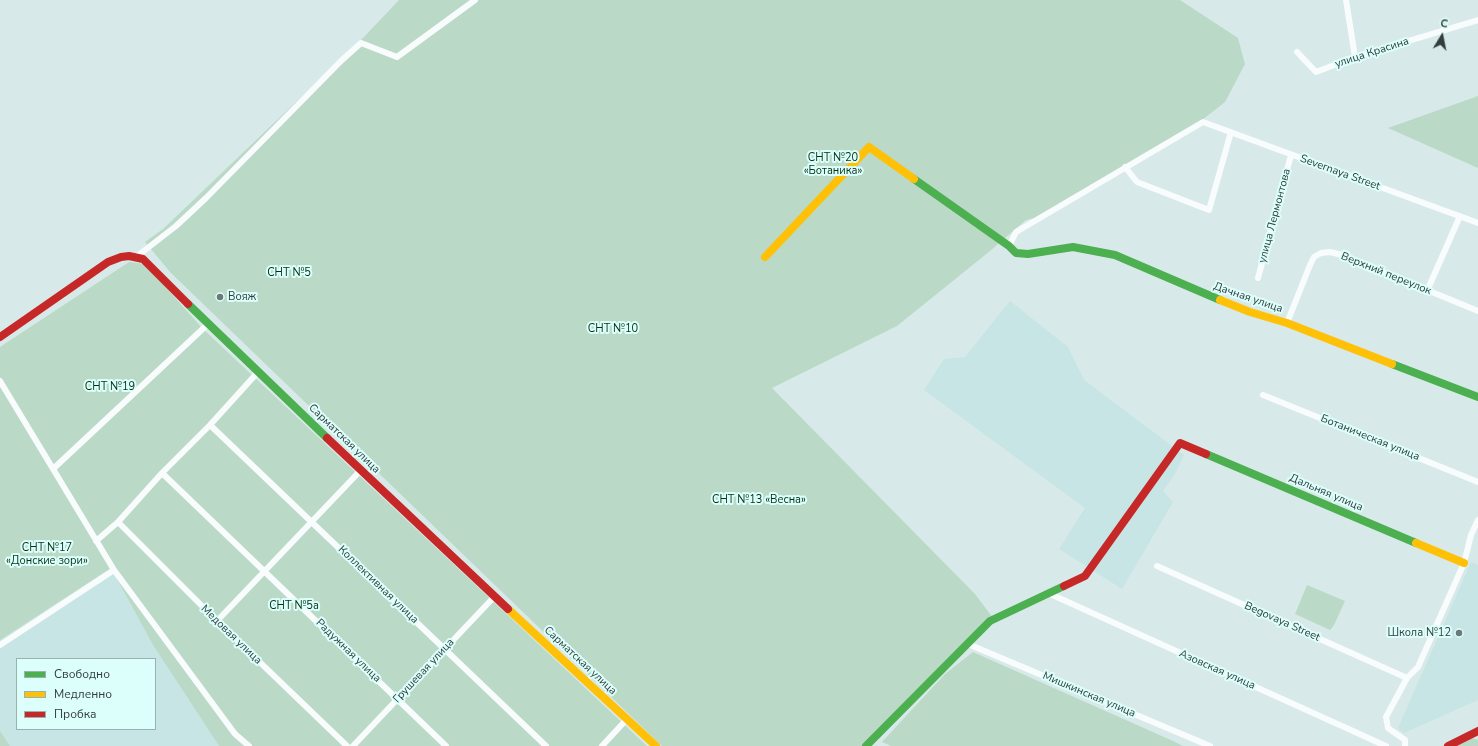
<!DOCTYPE html>
<meta charset="utf-8">
<style>
body{margin:0}
#map{position:relative;width:1478px;height:746px;overflow:hidden;background:#d8e9e9;font-family:"Nunito Sans",sans-serif}
canvas{display:block}
.legend{position:absolute;left:16px;top:658px;width:140px;height:72px;box-sizing:border-box;background:#ddfffc;border:1px solid #98b2b0;margin:0;padding:5px 7px;list-style:none;font-size:12px;color:#313e3d}
.legend li{display:flex;align-items:center;gap:8px;height:20px}
.legend b{width:20px;border:1px solid #98b2b0}
.north{position:absolute;left:1422px;top:16px;width:40px;height:40px;-webkit-text-stroke:3px #ddfffc;paint-order:stroke;rotate:10deg;font-size:11px;font-weight:700;line-height:16px;text-align:center;color:#313e3d}
.north::after{content:'';display:block;margin:auto;width:14px;height:18px;background:#313e3d;clip-path:polygon(50% 0,100% 100%,50% 72%,0 100%)}
</style>
<div id="map">
<canvas width="1478" height="746"></canvas>
<ul class="legend">
<li><b style="height:5px;background:#4caf50"></b>Свободно</li>
<li><b style="height:5px;background:#ffc107"></b>Медленно</li>
<li><b style="height:5px;background:#c62828"></b>Пробка</li>
</ul>
<div class="north">С</div>
</div>
<script>
const context = document.querySelector('canvas').getContext('2d');
context.lineJoin = 'round';
function fillPath(path, color) { context.fillStyle = color; context.fill(path, 'evenodd'); }
const poly = rows => new Path2D(rows.map(r => 'M' + r).join(''));
function strokePath(path, color, width, dash) { context.strokeStyle = color; context.lineWidth = width; context.lineCap = dash ? 'butt' : 'round'; context.setLineDash(dash || []); context.stroke(path); }
function label(font, color, halo, rows, align = 'center') {
  context.font = font + ' "Nunito Sans",sans-serif'; context.lineWidth = 4; context.setLineDash([]); context.textBaseline = 'middle'; context.strokeStyle = halo; context.fillStyle = color; for (const [text, x, y, turn = 0] of rows) {
    context.save(); context.translate(x, y); context.rotate((+turn || 0) * Math.PI / 180); context.textAlign = isNaN(turn) ? turn : align; if (halo) context.strokeText(text, 0, 0); context.fillText(text, 0, 0); context.restore();
  }
}
const built = poly([
 [1010,301,1068,347,1084,380,1184,455,1175,474,1163,491,1173,502,1122,589,1059,549,1085,508,924,390,944,359,965,357],
 [1471,562,1478,565,1478,700,1404,733,1398,728],
 [111,568,153,645,219,746,10,746,0,731,0,640],
 [17,659,155,659,155,729,17,729]
]);
const green = poly([
 [399,0,1180,0,1238,38,1245,64,1225,102,1197,124,1051,214,1026,220,990,251,897,326,772,388,975,594,993,618,863,746,662,746,171,273,145,242,163,229,363,38],
 [1478,96,1478,168,1388,128],
 [129,262,145,264,202,328,647,746,219,746,153,645,111,568,0,640,0,347],
 [1307,585,1345,601,1334,625,1330,630,1295,614],
 [973,652,1173,741,1183,746,891,746,882,742,945,674],
 [0,731,10,746,0,746],
 [1472,738,1478,740,1478,746,1457,746]
]);
const street = poly([
 [1346,0,1355,57],
 [1297,52,1316,72,1355,57,1478,20],
 [1125,167,1137,182,1209,210,1231,132],
 [1009,246,1016,232,1203,122,1478,223],
 [136,257,176,226,206,198,342,60,361,43,397,57,475,0],
 [1258,278,1291,155],
 [1427,291,1460,216],
 [1287,323,1310,265,1314,257,1321,253,1330,252,1342,255,1478,311],
 [0,381,114,570,235,734,249,746],
 [1263,395,1478,482],
 [210,425,546,746],
 [53,469,208,324],
 [162,473,446,746],
 [118,522,217,621,347,746],
 [96,541,118,522,162,473,210,425,258,372],
 [1157,566,1407,678],
 [1048,593,1386,746],
 [217,621,361,470],
 [968,644,1210,746],
 [0,645,114,570],
 [353,746,494,597],
 [602,746,627,719],
 [1405,746,1405,740,1388,728,1386,717,1407,678,1418,667,1464,563,1471,535,1478,520]
]);
const fast = poly([
 [914,179,1009,246,1016,253,1028,254,1073,247,1115,255,1220,300],
 [188,304,327,438],
 [1392,364,1478,397],
 [1206,454,1416,543],
 [866,746,990,621,1064,586]
]);
const slow = poly([
 [765,257,869,147,914,179],
 [1220,300,1250,312,1287,323,1392,364],
 [1416,543,1464,563],
 [508,609,656,746]
]);
const jam = poly([
 [0,337,108,262,121,257,129,256,143,259,188,304],
 [327,438,508,609],
 [1064,586,1085,576,1180,443,1206,454],
 [1448,746,1478,731]
]);
const markers = [
 [220,297,4,"#6b7a79"],
 [1459,633,4,"#6b7a79"]
];
const streetNames = [
 ["улица Красина",1372,53,-18],
 ["Severnaya Street",1340,173,20],
 ["улица Лермонтова",1275,216,-75],
 ["Верхний переулок",1386,274,22],
 ["Дачная улица",1248,298,19],
 ["Ботаническая улица",1370,438,22],
 ["Сарматская улица",344,439,44],
 ["Дальняя улица",1326,493,23],
 ["Коллективная улица",378,585,44],
 ["Begovaya Street",1282,622,24],
 ["Медовая улица",231,635,44],
 ["Радужная улица",348,651,44],
 ["Сарматская улица",580,661,43],
 ["Азовская улица",1217,670,24],
 ["Грушевая улица",424,671,-47],
 ["Мишкинская улица",1089,695,23]
];
const parkNames = [
 ["СНТ №20",833,158],
 ["«Ботаника»",833,171],
 ["СНТ №5",289,273],
 ["СНТ №10",613,329],
 ["СНТ №19",110,387],
 ["СНТ №13 «Весна»",759,500],
 ["СНТ №17",47,548],
 ["«Донские зори»",47,561],
 ["СНТ №5а",294,606]
];
const poiNames = [
 ["Вояж",228,297],
 ["Школа №12",1451,633,"right"]
];
fillPath(built, '#c6e5e4');
fillPath(green, '#bbd9c7');
strokePath(street, '#f9fcfc', 6);
strokePath(fast, '#4caf50', 8);
strokePath(slow, '#ffc107', 8);
strokePath(jam, '#c62828', 8);
for (const [x, y, r, color] of markers) { const dot = new Path2D(); dot.arc(x, y, r, 0, 2 * Math.PI); context.fillStyle = color; context.fill(dot); strokePath(dot, '#ddfffc', 1.5); }
label('11px', '#313e3d', '#ddfffc', streetNames);
label('11px', '#033314', '#ddfffc', parkNames);
label('11px', '#313e3d', '#ddfffc', poiNames, 'left');
</script>
